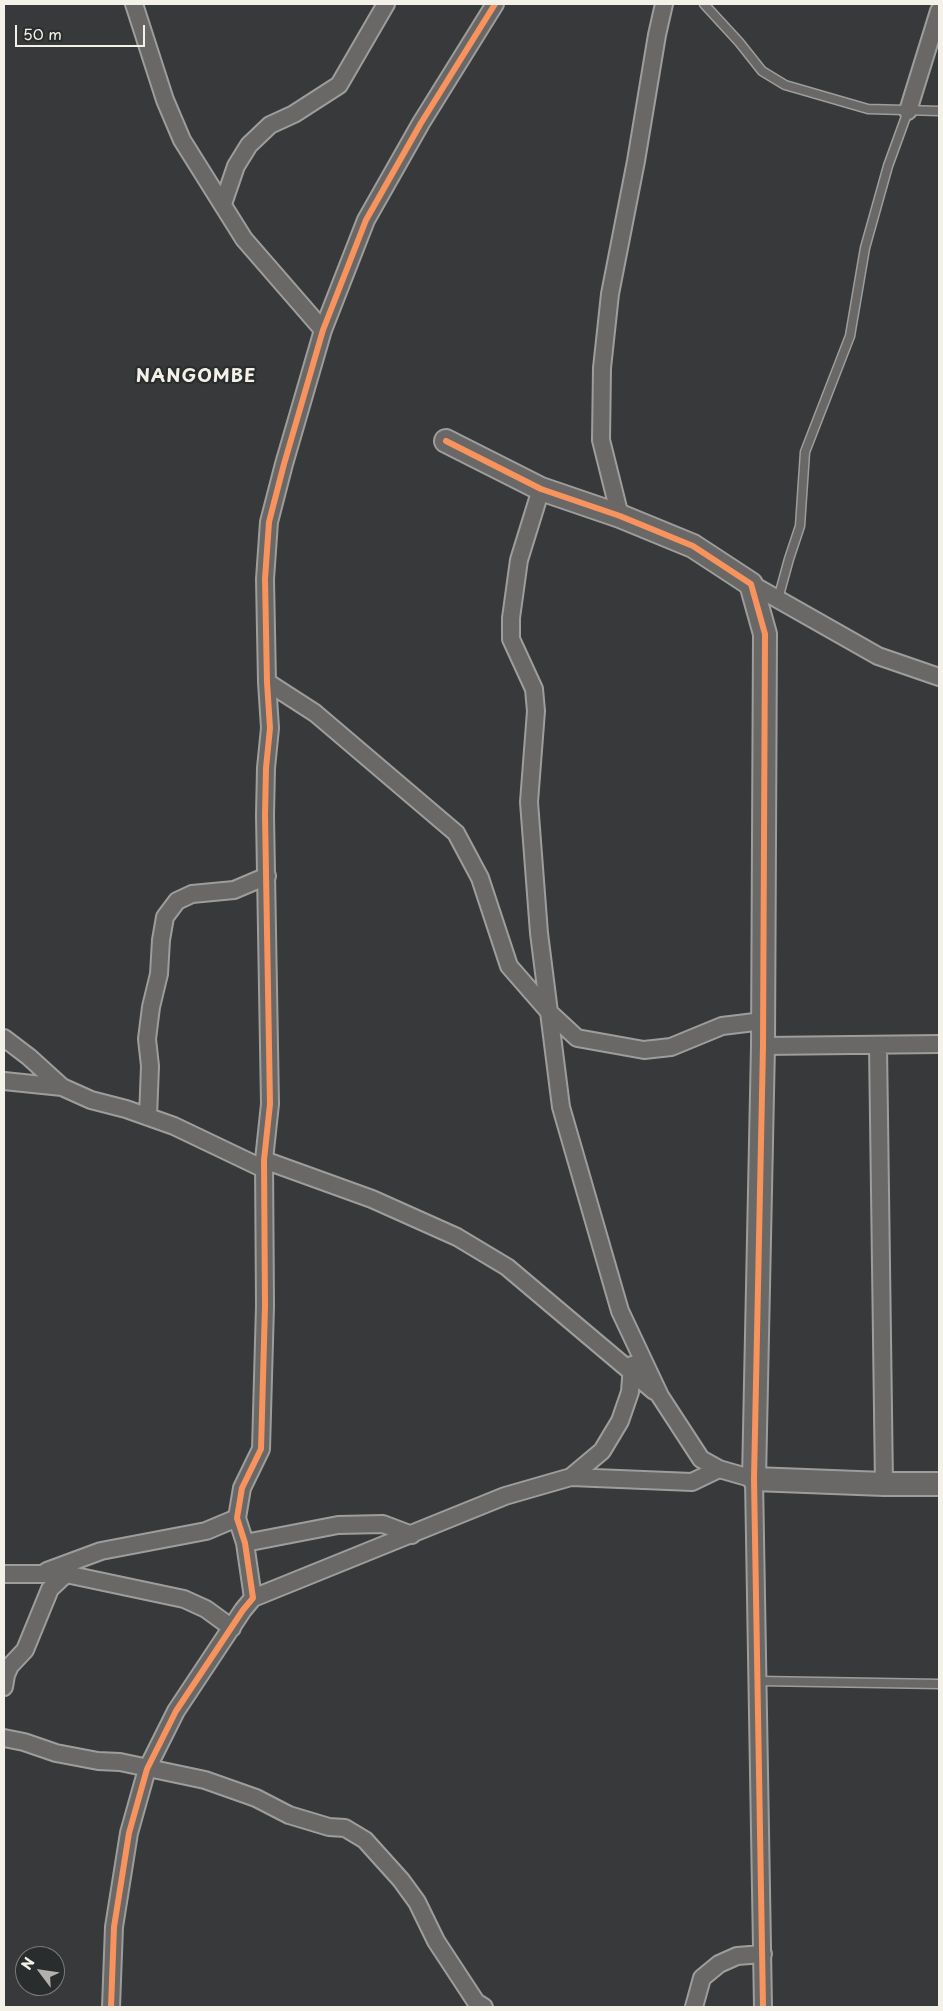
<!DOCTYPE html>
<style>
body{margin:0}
#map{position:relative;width:943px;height:2011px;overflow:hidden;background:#37393b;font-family:"Playpen Sans",sans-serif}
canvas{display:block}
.frame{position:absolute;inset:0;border:5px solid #f4f1e8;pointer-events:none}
.north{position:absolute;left:15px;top:1946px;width:50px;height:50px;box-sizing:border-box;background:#2a2d2e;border:1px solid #7b7b78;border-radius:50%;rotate:301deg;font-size:14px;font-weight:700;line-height:20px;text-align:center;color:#f4f1e8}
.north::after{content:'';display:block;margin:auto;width:18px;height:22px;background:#b2b1ab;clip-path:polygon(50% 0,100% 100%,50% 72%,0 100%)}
.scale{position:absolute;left:15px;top:25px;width:130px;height:22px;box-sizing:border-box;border:2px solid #f4f1e8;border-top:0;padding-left:6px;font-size:15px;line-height:18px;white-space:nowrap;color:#f4f1e8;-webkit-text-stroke:4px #2a2d2e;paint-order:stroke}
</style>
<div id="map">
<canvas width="943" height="2011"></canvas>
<div class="frame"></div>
<div class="north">N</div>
<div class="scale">50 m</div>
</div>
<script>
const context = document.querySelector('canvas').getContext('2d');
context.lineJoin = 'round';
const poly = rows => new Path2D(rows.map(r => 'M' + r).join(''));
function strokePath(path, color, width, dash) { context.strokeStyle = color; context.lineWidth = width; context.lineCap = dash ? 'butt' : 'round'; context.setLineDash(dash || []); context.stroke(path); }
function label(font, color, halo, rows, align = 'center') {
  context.font = font + ' "Playpen Sans",sans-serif'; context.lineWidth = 4.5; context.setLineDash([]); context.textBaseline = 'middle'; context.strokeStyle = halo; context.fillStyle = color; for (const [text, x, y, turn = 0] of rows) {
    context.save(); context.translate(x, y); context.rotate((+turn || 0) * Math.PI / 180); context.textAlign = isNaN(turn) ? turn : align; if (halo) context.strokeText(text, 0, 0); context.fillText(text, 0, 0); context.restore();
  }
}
const lane = poly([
 [704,4,739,42,762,71,785,85,868,109,939,111],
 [778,599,789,559,800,526,805,452,850,336,865,248,888,166,908,111],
 [759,1681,939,1684]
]);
const street = poly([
 [134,4,165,100,182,140,244,239,323,330],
 [908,111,939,11],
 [223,204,236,166,249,145,270,125,294,114,339,85,386,4],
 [541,489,519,560,511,618,511,639,534,689,536,711,529,802,539,933,561,1107,620,1311,660,1396,701,1459,719,1469,754,1479,763,2007],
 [620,516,601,440,602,368,610,294,636,161,657,35,664,4],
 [751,584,878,656,939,677],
 [267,682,315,713,456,833,480,878,509,966,550,1013,577,1038,644,1050,671,1047,722,1026,763,1021],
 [4,1038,29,1057,62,1087],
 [878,1045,884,1484],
 [763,1046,939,1044],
 [4,1081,62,1087,91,1100,126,1109,174,1126,264,1169],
 [148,1117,150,1066,147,1039,151,1007,159,974,161,940,165,917,177,901,192,894,234,890,267,876],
 [264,1160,372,1199,457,1237,507,1267,654,1391],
 [571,1477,602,1451,620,1421,630,1392,632,1365],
 [245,1543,338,1525,383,1524,412,1535],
 [47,1571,101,1551,206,1531,237,1518],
 [4,1574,66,1574,184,1599,206,1609,232,1628],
 [253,1598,505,1496,571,1477,692,1482,719,1469],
 [4,1687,6,1675,10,1666,25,1650,50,1589,66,1574],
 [4,1738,24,1742,56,1753,98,1761,120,1762,205,1780,256,1798,289,1815,329,1827,345,1828,365,1840,401,1880,417,1902,436,1941,476,2002,484,2007],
 [111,2007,114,1927,129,1833,147,1769,176,1711,243,1610,253,1598,245,1543,237,1518,242,1488,261,1449,265,1306,264,1160,270,1104,265,815,266,768,270,728,267,682,265,579,269,522,284,464,323,330,366,220,421,123,495,4],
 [694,2007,702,1978,719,1964,737,1956,763,1954]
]);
const secondary = poly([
 [446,441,541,489,620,516,693,546,751,584,765,634,763,1046,754,1479,884,1484,939,1484]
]);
const cycleway = poly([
 [446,441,541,489,620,516,693,546,751,584,765,634,763,1046,754,1479,763,2007],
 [111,2007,114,1927,129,1833,147,1769,176,1711,243,1610,253,1598,245,1543,237,1518,242,1488,261,1449,265,1306,264,1160,270,1104,265,815,266,768,270,728,267,682,265,579,269,522,284,464,323,330,366,220,421,123,495,4]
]);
const districtNames = [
 ["NANGOMBE",196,377]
];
strokePath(lane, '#9d9d9c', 11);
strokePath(street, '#9d9d9c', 20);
strokePath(secondary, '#9d9d9c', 26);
strokePath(lane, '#696866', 8);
strokePath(street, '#696866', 16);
strokePath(secondary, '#696866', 22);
strokePath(cycleway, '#f8935d', 6);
context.letterSpacing = '1px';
label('bold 18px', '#f4f1e8', '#2a2d2e', districtNames);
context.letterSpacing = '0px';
</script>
